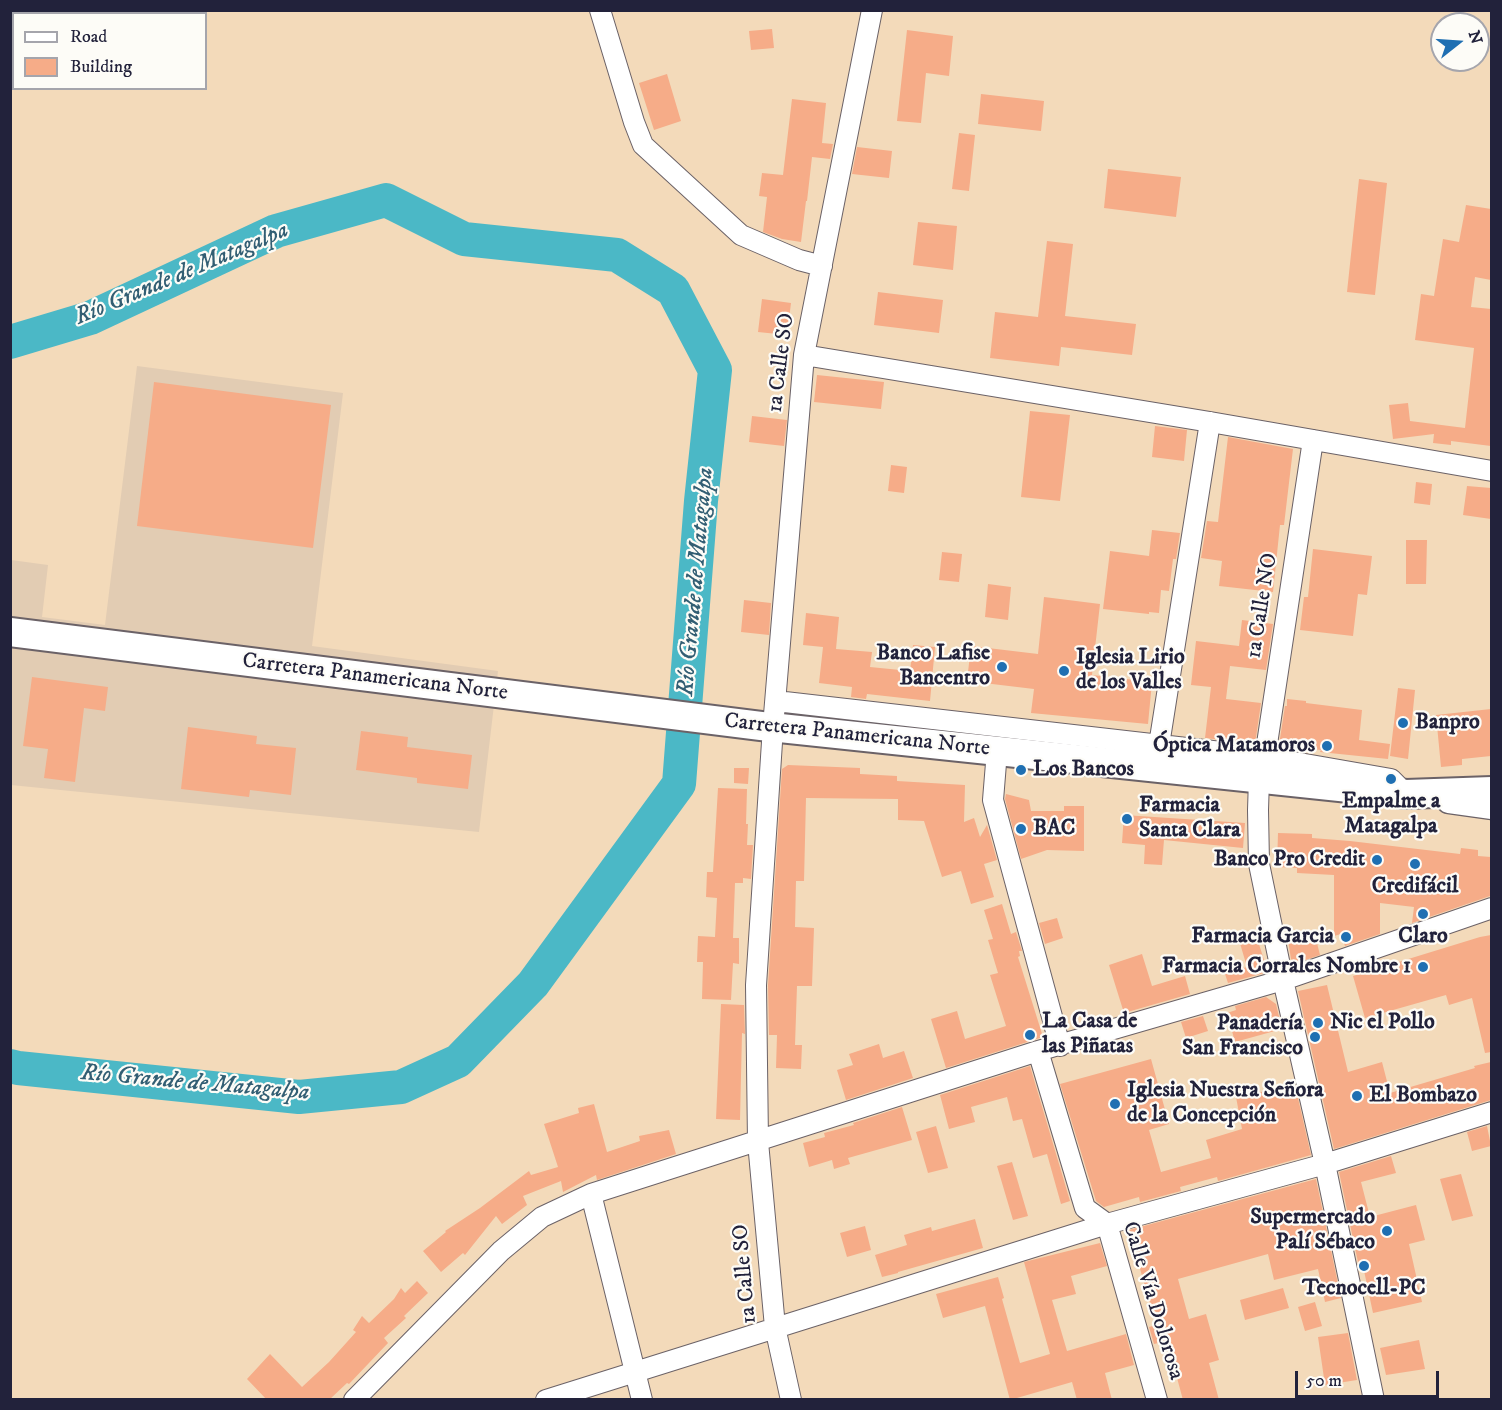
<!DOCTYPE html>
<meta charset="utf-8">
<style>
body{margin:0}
#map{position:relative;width:1502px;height:1410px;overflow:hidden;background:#f3daba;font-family:"IM FELL DW Pica",serif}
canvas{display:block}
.frame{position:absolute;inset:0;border:12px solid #22223b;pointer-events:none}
.legend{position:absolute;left:12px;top:12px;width:195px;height:78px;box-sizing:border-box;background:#fdfcf7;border:2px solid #a5a5ac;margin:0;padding:8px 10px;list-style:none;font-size:18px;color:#22223b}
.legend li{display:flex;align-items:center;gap:12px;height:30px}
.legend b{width:30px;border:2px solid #a5a5ac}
.north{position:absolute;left:1430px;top:12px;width:60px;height:60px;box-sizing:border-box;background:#fdfcf7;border:2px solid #a5a5ac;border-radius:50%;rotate:73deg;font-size:16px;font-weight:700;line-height:24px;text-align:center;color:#22223b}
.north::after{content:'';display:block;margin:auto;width:21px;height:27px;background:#1f6fb2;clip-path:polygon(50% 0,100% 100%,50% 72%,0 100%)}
.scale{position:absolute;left:1295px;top:1371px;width:144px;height:27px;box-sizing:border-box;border:3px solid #22223b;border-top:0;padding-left:8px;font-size:18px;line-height:21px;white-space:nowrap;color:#22223b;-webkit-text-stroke:4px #fdfcf7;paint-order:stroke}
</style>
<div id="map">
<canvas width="1502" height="1410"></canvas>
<div class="frame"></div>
<ul class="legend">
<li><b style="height:8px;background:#fff"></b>Road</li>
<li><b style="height:16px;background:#f6ac88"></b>Building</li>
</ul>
<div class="north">N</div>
<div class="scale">50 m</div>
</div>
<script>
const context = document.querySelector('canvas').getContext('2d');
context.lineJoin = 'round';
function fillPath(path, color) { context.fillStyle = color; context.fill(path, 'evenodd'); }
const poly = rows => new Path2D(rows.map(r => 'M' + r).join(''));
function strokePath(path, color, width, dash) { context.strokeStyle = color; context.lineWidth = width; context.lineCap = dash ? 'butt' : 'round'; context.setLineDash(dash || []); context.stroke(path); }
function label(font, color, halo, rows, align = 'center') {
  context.font = font + ' "IM FELL DW Pica",serif'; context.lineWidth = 4.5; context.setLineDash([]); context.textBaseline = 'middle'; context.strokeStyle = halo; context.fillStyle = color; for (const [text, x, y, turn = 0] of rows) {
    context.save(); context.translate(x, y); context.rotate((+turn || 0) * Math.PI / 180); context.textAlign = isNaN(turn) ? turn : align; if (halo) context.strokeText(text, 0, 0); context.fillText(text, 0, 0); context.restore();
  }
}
const built = poly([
 [137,366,343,393,312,646,498,671,479,832,11,785,11,560,48,565,42,617,105,625]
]);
const river = poly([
 [10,342,90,318,276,231,386,200,464,239,617,255,673,290,715,370,701,501,679,784,533,984,458,1061,401,1087,299,1097,18,1068,10,1066]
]);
const building = poly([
 [772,29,774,48,751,50,749,31],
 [907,30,953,36,949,76,926,73,921,123,897,121],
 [667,74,681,121,654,130,639,83],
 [981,94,1044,101,1041,131,978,124],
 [792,99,826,103,822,143,833,144,830,159,812,157,807,201,806,201,801,242,782,239,763,232,767,197,759,196,762,173,783,175],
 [959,133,975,135,969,191,952,189],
 [857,147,892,151,889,178,852,174],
 [1108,169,1181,177,1176,217,1104,208],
 [1359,179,1387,183,1375,295,1347,292],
 [1466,205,1491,209,1491,280,1475,277,1471,307,1491,309,1491,446,1451,441,1451,445,1433,443,1434,434,1393,439,1389,405,1408,403,1410,421,1465,428,1474,348,1415,340,1421,294,1434,296,1443,239,1459,242],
 [918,222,957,226,953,270,913,265],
 [1047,241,1073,244,1065,316,1136,324,1132,355,1061,347,1059,366,990,358,995,312,1038,317],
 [878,292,943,300,939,333,874,325],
 [762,299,791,303,787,335,758,332],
 [817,375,884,382,881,409,814,402],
 [154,382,331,405,313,548,137,526],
 [1030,411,1070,415,1060,501,1021,497],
 [752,416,787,420,784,446,749,442],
 [1155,426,1187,430,1184,461,1152,457],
 [1228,437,1293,449,1284,525,1280,525,1273,592,1219,586,1222,561,1201,558,1207,521,1218,522],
 [891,465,907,467,904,493,888,491],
 [1416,482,1432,484,1430,505,1414,503],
 [1467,486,1491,488,1491,519,1463,515],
 [1152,530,1180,533,1176,559,1173,559,1169,591,1161,590,1159,613,1149,612,1149,614,1103,609,1110,551,1149,556],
 [1406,540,1427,540,1426,584,1406,584],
 [1313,549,1372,556,1367,595,1358,594,1353,636,1300,630,1304,597,1308,597],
 [942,552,962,554,959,582,939,580],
 [988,584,1011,587,1008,620,985,617],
 [1044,597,1100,604,1092,675,1152,682,1148,724,1031,713,1034,689,967,681,971,646,1038,654],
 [744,600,771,603,769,635,741,632],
 [806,613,839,617,836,649,872,652,870,667,910,671,913,645,935,647,930,701,867,694,866,699,851,697,852,687,819,683,823,647,803,645],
 [1242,620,1273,624,1266,670,1230,666,1226,699,1261,703,1255,744,1205,738,1211,687,1191,685,1196,641,1239,646],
 [32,677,108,687,105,711,84,708,75,782,44,778,48,749,23,746],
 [1398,688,1415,690,1408,759,1390,756],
 [1287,699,1306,701,1306,703,1362,710,1359,740,1390,744,1388,759,1320,752,1321,750,1279,745,1285,706,1287,706],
 [1491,709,1491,756,1462,759,1462,765,1441,767,1436,715],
 [188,727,257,736,256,744,296,748,291,795,250,790,249,797,181,789],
 [361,731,408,737,407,747,472,755,468,789,417,783,417,778,356,770],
 [788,765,860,768,860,774,897,776,897,781,965,785,964,822,974,818,980,837,987,825,997,860,984,864,994,897,971,904,961,871,942,877,924,821,898,820,898,799,806,798,804,881,796,881,795,927,814,928,812,986,797,986,795,1045,802,1045,801,1069,776,1068,777,1035,769,1035,768,985,782,769],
 [734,768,749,768,748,784,734,783],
 [718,788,747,789,746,824,748,824,747,845,753,845,751,879,743,878,743,883,735,883,733,938,739,938,739,964,733,963,731,1000,702,999,703,962,697,962,698,936,715,937,717,898,706,897,707,872,713,872],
 [1006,794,1029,800,1031,811,1064,811,1064,806,1084,806,1084,851,1047,850,1021,859,1005,799],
 [1124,815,1245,823,1243,848,1164,840,1162,865,1144,864,1145,845,1122,843],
 [1278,833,1312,834,1312,838,1350,841,1460,854,1461,848,1478,850,1478,856,1491,857,1490,896,1412,923,1414,907,1380,903,1380,934,1345,946,1341,934,1334,936,1334,875,1297,873,1297,868,1277,867],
 [1002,904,1011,934,1016,932,1022,951,1019,951,1020,956,1018,957,1043,1037,946,1068,931,1019,957,1011,965,1039,1006,1026,990,975,998,973,988,940,993,939,984,910],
 [1057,918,1063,938,1045,944,1039,923],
 [1314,931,1320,955,1297,963,1291,959,1287,934],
 [1256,935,1266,966,1264,973,1228,983,1225,974,1247,967,1239,940],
 [1491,935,1491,1052,1485,1053,1472,998,1449,1005,1446,995,1365,1018,1353,976,1480,937],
 [1142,954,1152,986,1185,976,1190,994,1124,1013,1109,965],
 [1327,985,1348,1072,1382,1062,1390,1093,1475,1068,1474,1066,1491,1062,1491,1100,1334,1149,1298,991],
 [1266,997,1276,1004,1282,1029,1235,1042,1227,1013,1236,1010,1235,1006],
 [721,1004,744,1005,745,1034,742,1033,740,1120,716,1119],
 [1203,1016,1208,1031,1186,1038,1181,1022],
 [879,1044,883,1058,904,1051,913,1078,846,1100,837,1070,853,1065,849,1054],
 [1151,1059,1169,1124,1149,1130,1161,1172,1211,1158,1206,1140,1242,1129,1236,1097,1295,1085,1311,1155,1218,1181,1217,1177,1180,1187,1181,1191,1140,1202,1139,1197,1104,1207,1096,1201,1060,1084],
 [1030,1066,1070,1201,1061,1204,1047,1154,1033,1158,1022,1119,1013,1121,1007,1097,971,1107,975,1122,949,1129,940,1095],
 [594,1104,607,1152,640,1141,639,1136,669,1130,676,1154,597,1180,596,1175,563,1192,561,1181,523,1196,527,1205,502,1224,496,1216,465,1255,463,1253,441,1272,423,1251,446,1232,445,1231,480,1208,529,1171,531,1175,558,1167,544,1124,579,1113,578,1108],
 [902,1107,912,1140,848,1158,850,1164,834,1169,832,1160,809,1167,803,1143,825,1137,824,1133,854,1125,853,1123],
 [936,1126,948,1168,928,1173,916,1132],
 [1487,1126,1491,1146,1472,1151,1467,1132],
 [1391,1156,1396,1173,1361,1182,1370,1217,1416,1205,1425,1240,1409,1244,1422,1302,1373,1313,1363,1266,1359,1267,1339,1172],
 [1012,1162,1028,1216,1013,1220,997,1166],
 [1461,1174,1473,1216,1452,1221,1440,1179],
 [1316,1179,1341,1298,1325,1302,1318,1269,1274,1280,1268,1254,1178,1279,1189,1319,1206,1314,1219,1360,1209,1363,1219,1400,1183,1400,1167,1341,1154,1344,1149,1327,1156,1325,1129,1230],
 [975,1219,983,1248,898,1272,898,1273,882,1277,875,1255,907,1245,904,1235,931,1227,932,1231],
 [865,1226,871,1250,847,1257,840,1233],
 [1100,1243,1107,1266,1071,1276,1076,1294,1052,1300,1067,1351,1126,1334,1134,1365,1105,1373,1112,1400,1077,1400,1072,1382,1010,1400,985,1306,943,1318,936,1294,998,1277,1004,1298,1002,1299,1020,1363,1050,1354,1024,1262],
 [417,1281,428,1293,404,1316,406,1318,384,1338,388,1343,349,1384,347,1383,329,1400,267,1400,247,1379,270,1354,302,1387,329,1362,356,1332,353,1330,362,1316,369,1323,394,1299,401,1288,405,1293],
 [1283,1288,1289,1308,1245,1320,1240,1300],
 [1315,1302,1322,1326,1305,1331,1298,1307],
 [1348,1333,1357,1380,1325,1385,1318,1337],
 [1419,1340,1425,1369,1386,1375,1380,1348]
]);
const minor = poly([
 [600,10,634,122,643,145,741,235,799,260,822,266],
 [804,355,1210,422,1492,471],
 [1313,440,1265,757,1259,779,1258,810,1259,864,1283,980,1325,1164,1374,1400],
 [776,701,1265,757,1391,779,1398,786],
 [997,751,993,800,1060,1046],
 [1158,758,1159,745,1210,422],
 [1038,1051,1085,1208,1107,1224,1157,1400],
 [591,1194,642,1400],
 [354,1400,501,1251,542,1217,591,1194,1038,1051,1283,980,1492,908],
 [546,1400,1107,1224,1325,1164,1492,1112],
 [791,1400,775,1327,758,1142,756,985,773,727,804,355,872,10]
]);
const major = poly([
 [1449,801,1492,807]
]);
const highway = poly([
 [10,632,761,726,1406,794,1492,791]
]);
const markers = [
 [1002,667,6,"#1f6fb2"],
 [1064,671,6,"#1f6fb2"],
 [1403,723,6,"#1f6fb2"],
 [1327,746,6,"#1f6fb2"],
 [1021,770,6,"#1f6fb2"],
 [1391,779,6,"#1f6fb2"],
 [1127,819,6,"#1f6fb2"],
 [1021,829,6,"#1f6fb2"],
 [1377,860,6,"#1f6fb2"],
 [1415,864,6,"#1f6fb2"],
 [1423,914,6,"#1f6fb2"],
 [1346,937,6,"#1f6fb2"],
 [1423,967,6,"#1f6fb2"],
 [1318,1023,6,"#1f6fb2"],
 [1030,1035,6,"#1f6fb2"],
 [1315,1037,6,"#1f6fb2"],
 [1357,1096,6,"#1f6fb2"],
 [1115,1104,6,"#1f6fb2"],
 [1387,1231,6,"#1f6fb2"],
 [1364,1266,6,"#1f6fb2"]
];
const streetNames = [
 ["1a Calle SO",782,363,-83],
 ["1a Calle NO",1263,606,-81],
 ["Carretera Panamericana Norte",375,678,7],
 ["Carretera Panamericana Norte",857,736,6],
 ["1a Calle SO",746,1274,-95],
 ["Calle Vía Dolorosa",1152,1301,73]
];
const poiNames = [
 ["Banco Lafise",990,654,"right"],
 ["Bancentro",990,679,"right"],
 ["Iglesia Lirio",1076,658],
 ["de los Valles",1076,683],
 ["Banpro",1415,723],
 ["Óptica Matamoros",1315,746,"right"],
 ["Los Bancos",1033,770],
 ["Empalme a",1391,802,"center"],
 ["Matagalpa",1391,827,"center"],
 ["Farmacia",1139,806],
 ["Santa Clara",1139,831],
 ["BAC",1033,829],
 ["Banco Pro Credit",1365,860,"right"],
 ["Credifácil",1415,887,"center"],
 ["Farmacia Garcia",1334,937,"right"],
 ["Claro",1423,937,"center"],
 ["Farmacia Corrales Nombre 1",1411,967,"right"],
 ["La Casa de",1042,1022],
 ["las Piñatas",1042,1047],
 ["Nic el Pollo",1330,1023],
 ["Panadería",1303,1024,"right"],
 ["San Francisco",1303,1049,"right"],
 ["Iglesia Nuestra Señora",1127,1091],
 ["de la Concepción",1127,1116],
 ["El Bombazo",1369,1096],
 ["Supermercado",1375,1218,"right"],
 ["Palí Sébaco",1375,1243,"right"],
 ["Tecnocell-PC",1364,1289,"center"]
];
const waterNames = [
 ["Río Grande de Matagalpa",182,275,-23],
 ["Río Grande de Matagalpa",697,582,-85],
 ["Río Grande de Matagalpa",195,1084,5]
];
fillPath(built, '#e2ccb3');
strokePath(river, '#4bb8c6', 34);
fillPath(building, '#f6ac88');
strokePath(minor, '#6b6267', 22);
strokePath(major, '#6b6267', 27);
strokePath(highway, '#6b6267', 32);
strokePath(minor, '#fff', 20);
strokePath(major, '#fff', 24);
strokePath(highway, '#fff', 28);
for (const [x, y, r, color] of markers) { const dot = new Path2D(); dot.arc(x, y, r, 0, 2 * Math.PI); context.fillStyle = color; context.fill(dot); strokePath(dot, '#fdfcf7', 2); }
label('22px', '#22223b', '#fdfcf7', streetNames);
label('bold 22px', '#22223b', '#fdfcf7', poiNames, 'left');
label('italic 24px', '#325e73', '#fdfcf7', waterNames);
</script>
